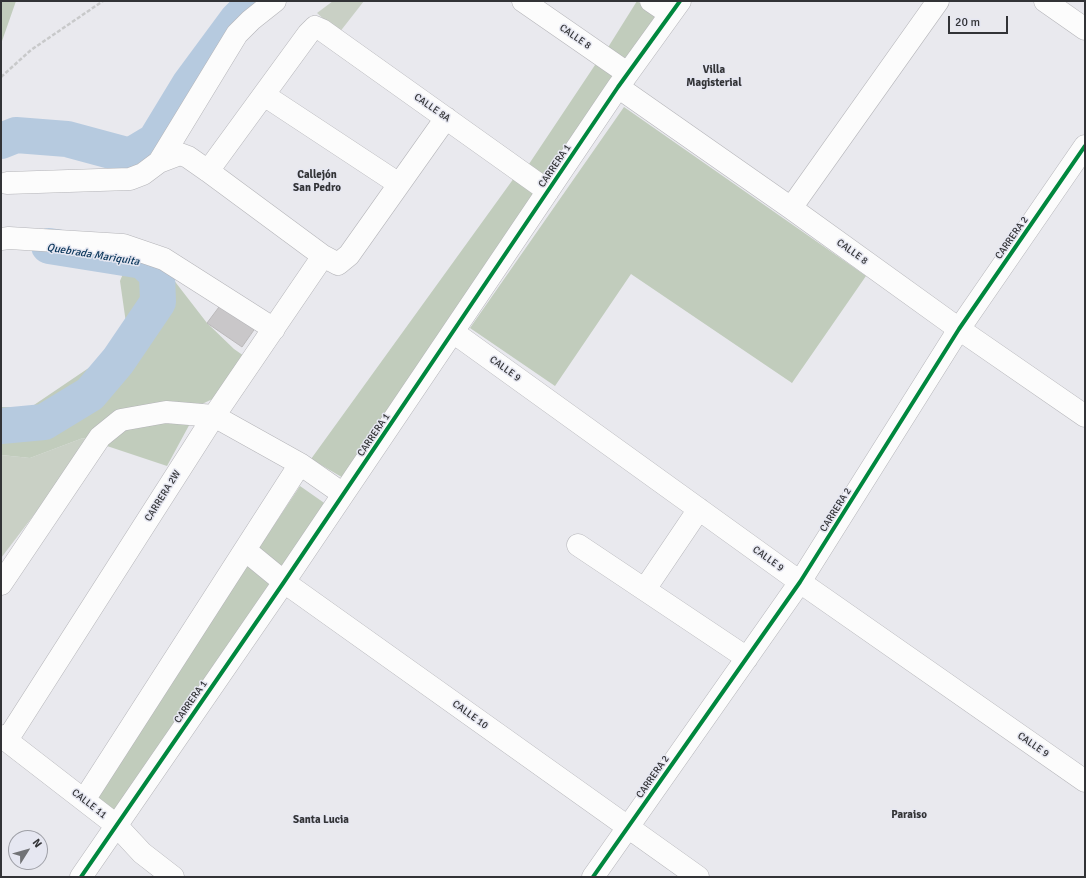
<!DOCTYPE html>
<meta charset="utf-8">
<style>
body{margin:0}
#map{position:relative;width:1086px;height:878px;overflow:hidden;background:#e9e9ee;font-family:Signika,sans-serif}
canvas{display:block}
.frame{position:absolute;inset:0;border:2px solid #323336;pointer-events:none}
.north{position:absolute;left:8px;top:830px;width:40px;height:40px;box-sizing:border-box;background:#e6e7f1;border:1px solid #9e9fa6;border-radius:50%;rotate:53deg;font-size:11px;font-weight:700;line-height:16px;text-align:center;color:#323336}
.north::after{content:'';display:block;margin:auto;width:14px;height:18px;background:#727376;clip-path:polygon(50% 0,100% 100%,50% 72%,0 100%)}
.scale{position:absolute;left:948px;top:16px;width:60px;height:18px;box-sizing:border-box;border:2px solid #323336;border-top:0;padding-left:5px;font-size:12px;line-height:14px;white-space:nowrap;color:#323336;-webkit-text-stroke:3px #e6e7f1;paint-order:stroke}
</style>
<div id="map">
<canvas width="1086" height="878"></canvas>
<div class="frame"></div>
<div class="north">N</div>
<div class="scale">20 m</div>
</div>
<script>
const context = document.querySelector('canvas').getContext('2d');
context.lineJoin = 'round';
function fillPath(path, color) { context.fillStyle = color; context.fill(path, 'evenodd'); }
const poly = rows => new Path2D(rows.map(r => 'M' + r).join(''));
function strokePath(path, color, width, dash) { context.strokeStyle = color; context.lineWidth = width; context.lineCap = dash ? 'butt' : 'round'; context.setLineDash(dash || []); context.stroke(path); }
function label(font, color, halo, rows, align = 'center') {
  context.font = font + ' Signika,sans-serif'; context.lineWidth = 3; context.setLineDash([]); context.textBaseline = 'middle'; context.strokeStyle = halo; context.fillStyle = color; for (const [text, x, y, turn = 0] of rows) {
    context.save(); context.translate(x, y); context.rotate((+turn || 0) * Math.PI / 180); context.textAlign = isNaN(turn) ? turn : align; if (halo) context.strokeText(text, 0, 0); context.fillText(text, 0, 0); context.restore();
  }
}
const green = poly([
 [333,1,364,1,339,33,317,13],
 [83,438,88,440,88,444,1,558,1,455,30,458]
]);
const forest = poly([
 [1,1,16,1,1,44],
 [637,1,656,15,625,61,607,49],
 [597,62,616,75,548,178,527,167],
 [624,107,866,276,792,383,631,274,555,386,470,328],
 [514,178,538,195,345,479,311,459],
 [131,254,166,270,207,323,234,349,244,356,229,391,200,405,167,466,83,438,30,458,1,455,1,407,31,407,96,363,126,323,120,281],
 [300,486,330,507,115,817,90,802]
]);
const river = poly([
 [1,141,16,135,67,139,130,156,155,141,189,85,237,20,242,15],
 [1,426,44,422,90,394,118,361,158,302,157,274,143,261,49,246]
]);
const building = poly([
 [222,303,256,327,242,347,207,323,222,303]
]);
const path = poly([
 [1,77,31,50,103,1]
]);
const minor = poly([
 [523,1,627,73],
 [651,1,670,14],
 [1045,1,1085,29],
 [618,87,791,208,959,329,1085,416],
 [264,95,399,184],
 [159,162,237,34,251,20,275,1],
 [208,171,308,34,315,27,322,30,548,191],
 [7,183,130,179,143,174,159,162,180,154,188,157,208,171,323,256,338,264,349,255,446,118],
 [791,208,938,1],
 [1,239,9,238,123,245,164,259,274,329],
 [453,332,800,582,1085,781],
 [578,545,747,658],
 [245,550,284,582,698,877],
 [1,584,100,437,121,420,166,412,214,416,300,464,343,494],
 [645,589,699,509],
 [1,736,116,825,142,853,173,877],
 [7,740,214,416,323,256],
 [84,800,300,464],
 [81,877,284,582,618,87,680,1],
 [593,877,800,582,959,329,1085,146]
]);
const cycleway = poly([
 [81,877,284,582,618,87,680,1],
 [593,877,800,582,959,329,1085,146]
]);
const streetNames = [
 ["CALLE 8",575,37,35],
 ["CALLE 8A",432,108,35],
 ["CARRERA 1",555,166,-56],
 ["CARRERA 2",1012,238,-55],
 ["CALLE 8",852,252,36],
 ["CALLE 9",505,369,36],
 ["CARRERA 1",374,435,-56],
 ["CARRERA 2W",163,496,-58],
 ["CARRERA 2",836,510,-58],
 ["CALLE 9",768,559,36],
 ["CARRERA 1",191,702,-55],
 ["CALLE 10",470,715,36],
 ["CALLE 9",1033,745,35],
 ["CARRERA 2",653,777,-55],
 ["CALLE 11",89,804,38]
];
const neighbourhoodNames = [
 ["Villa",714,70],
 ["Magisterial",714,83],
 ["Callejón",317,175],
 ["San Pedro",317,188],
 ["Paraiso",909,815],
 ["Santa Lucia",321,820]
];
const waterNames = [
 ["Quebrada Mariquita",93,255,9]
];
fillPath(green, '#c9d0c5');
fillPath(forest, '#c1ccbc');
strokePath(river, '#b6cadf', 36);
fillPath(building, '#c9c7c9');
strokePath(building, '#bab8b9', 1);
strokePath(minor, '#b4b4b8', 23);
strokePath(path, '#c8c9ca', 2.5, [4, 2]);
strokePath(minor, '#fcfcfc', 22);
strokePath(cycleway, '#00873e', 4);
label('10px', '#323336', '#e6e7f1', streetNames);
label('bold 11px', '#323336', '#e6e7f1', neighbourhoodNames);
label('italic 11px', '#073459', '#e6e7f1', waterNames);
</script>
